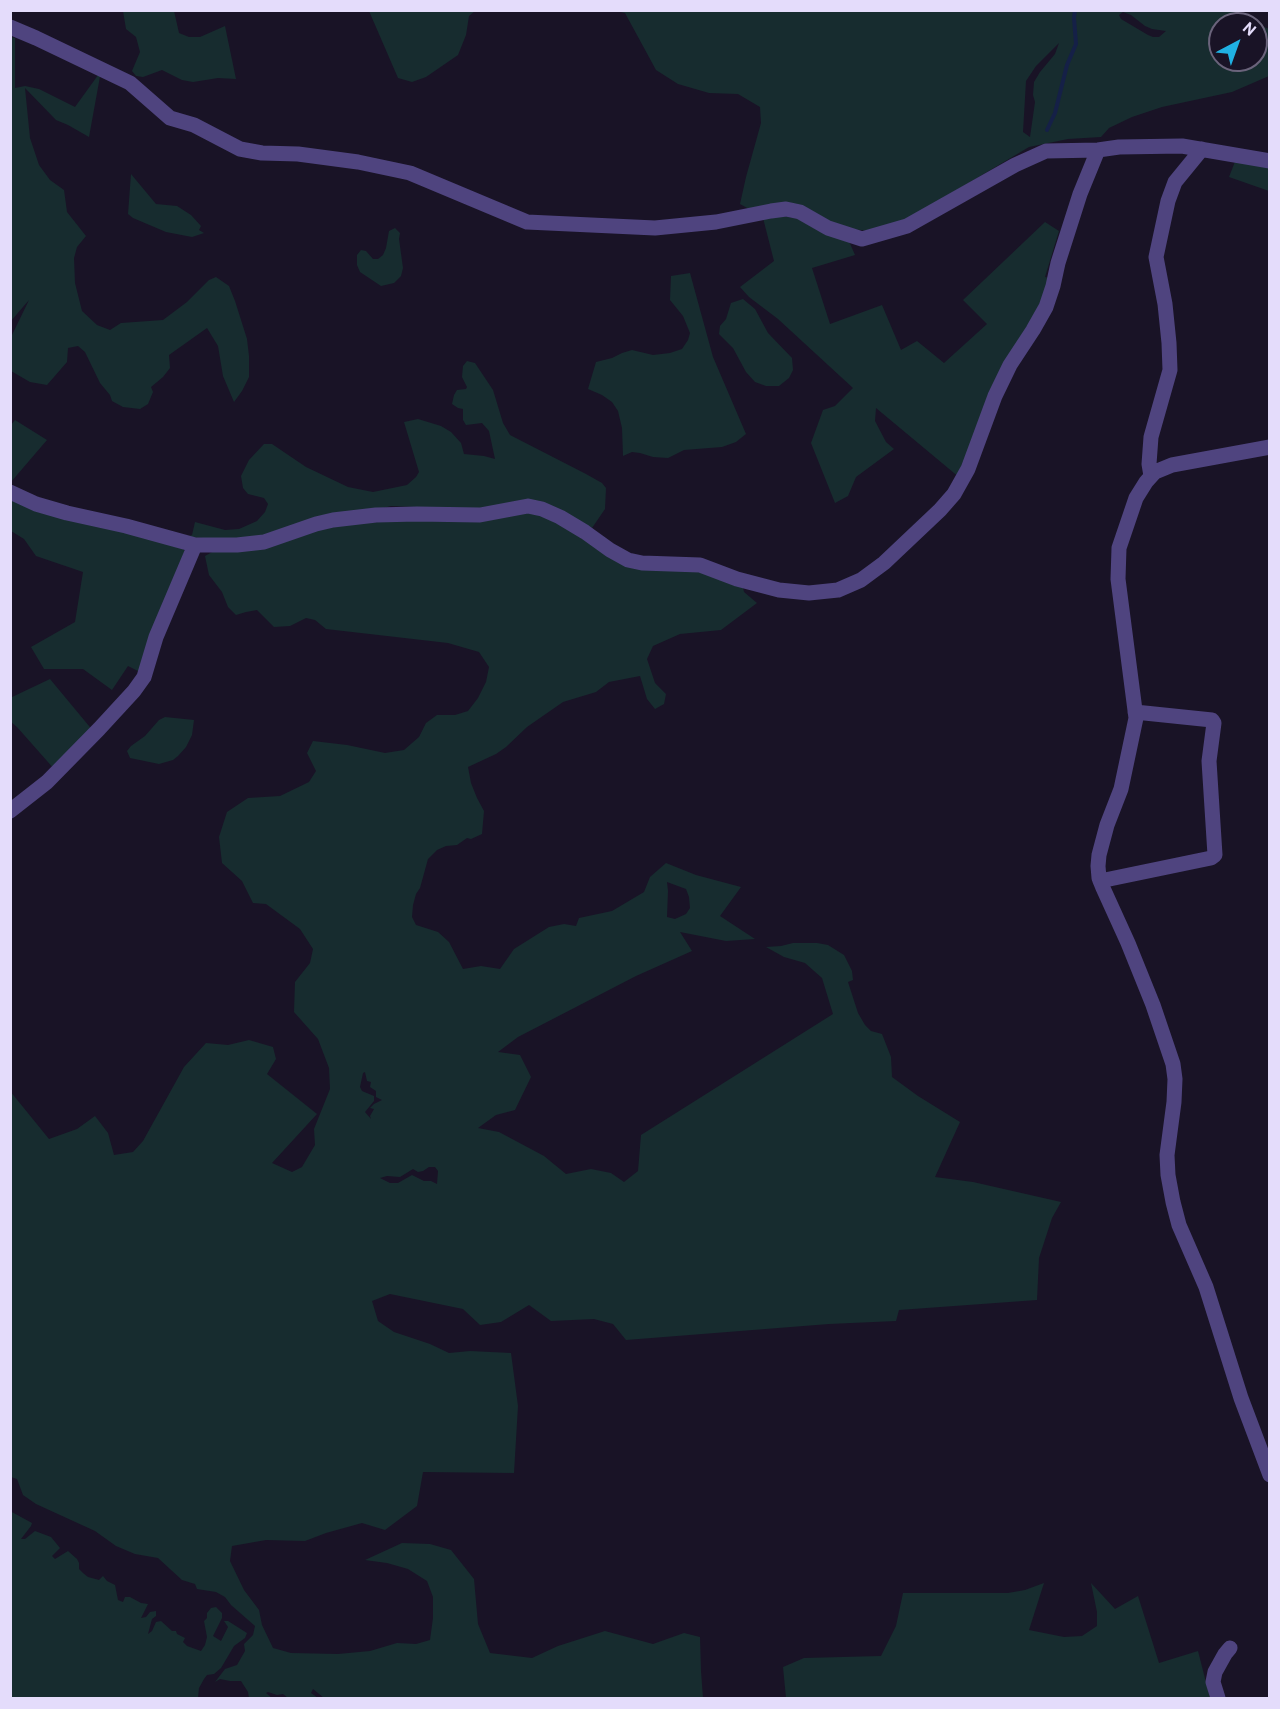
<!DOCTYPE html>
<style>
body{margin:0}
#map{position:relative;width:1280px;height:1709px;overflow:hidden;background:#191326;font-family:Overpass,sans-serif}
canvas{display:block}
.frame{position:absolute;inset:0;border:12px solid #e4dcfb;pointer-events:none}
.north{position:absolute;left:1208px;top:12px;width:60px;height:60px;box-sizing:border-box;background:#191326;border:2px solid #6a637b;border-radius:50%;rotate:41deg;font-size:16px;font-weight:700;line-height:24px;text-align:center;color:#e4dcfb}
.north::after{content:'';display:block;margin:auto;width:21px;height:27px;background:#20b1e3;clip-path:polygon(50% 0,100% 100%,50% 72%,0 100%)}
</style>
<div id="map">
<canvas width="1280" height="1709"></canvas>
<div class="frame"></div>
<div class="north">N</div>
</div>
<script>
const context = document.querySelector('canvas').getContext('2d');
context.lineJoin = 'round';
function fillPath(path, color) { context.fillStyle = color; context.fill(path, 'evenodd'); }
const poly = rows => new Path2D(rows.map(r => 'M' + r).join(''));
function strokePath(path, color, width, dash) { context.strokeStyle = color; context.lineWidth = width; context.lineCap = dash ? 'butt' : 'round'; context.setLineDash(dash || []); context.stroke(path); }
const green = poly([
 [123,11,174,11,179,33,189,37,200,37,225,26,236,79,218,78,193,82,182,80,162,70,143,77,136,76,132,71,140,52,136,37,126,29],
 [369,11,475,11,469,16,466,35,458,55,426,77,412,82,398,78],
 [616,11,1236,11,1241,18,1255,24,1220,24,1220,60,1256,60,1256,24,1269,29,1269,76,1232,92,1162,107,1132,117,1109,128,1101,137,1068,139,1029,147,908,219,870,231,842,228,749,209,740,204,746,177,761,123,760,107,738,94,709,93,678,84,656,70,625,13],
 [1123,12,1131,15,1145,26,1152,29,1166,31,1159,37,1153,37,1148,35,1121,19,1119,15],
 [1059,43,1055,54,1040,72,1034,82,1033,95,1035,102,1030,137,1023,132,1026,81,1036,66],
 [11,37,15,38,15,88,25,86,39,89,75,107,101,71,89,137,68,125,56,120,25,88,30,138,39,165,50,180,64,190,67,212,86,236,77,247,74,258,75,283,82,311,97,325,110,330,121,323,163,320,187,302,209,280,216,277,229,286,235,301,247,339,249,356,249,377,242,391,234,402,223,376,218,346,207,328,169,355,170,368,163,377,151,387,153,392,148,404,140,409,123,407,112,401,110,395,100,383,85,352,78,346,68,348,67,362,47,385,30,382,11,371,11,337,29,300,11,321],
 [1236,159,1269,166,1269,191,1229,177],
 [131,174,156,204,177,206,191,215,201,226,199,230,204,233,192,237,166,232,133,218,128,214],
 [788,215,848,239,855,255,812,268,830,324,882,305,901,350,917,341,944,363,987,324,963,300,1045,222,1059,231,1045,277,1054,279,960,478,876,408,875,421,886,442,894,449,856,477,848,496,835,503,811,443,823,410,835,406,853,388,778,319,749,297,740,287,774,261,763,218],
 [395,228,400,233,399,239,403,268,401,276,394,283,381,286,360,272,357,265,357,255,361,250,366,251,373,259,378,259,383,255,386,248,389,231],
 [690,273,713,357,746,434,736,442,722,447,684,450,668,458,653,457,640,453,632,452,623,456,622,428,618,411,612,402,602,395,588,389,596,362,612,358,622,353,632,350,653,355,670,353,682,349,688,340,690,333,683,316,670,300,671,276],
 [743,299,755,309,768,333,792,358,793,370,789,378,779,386,766,386,755,382,746,372,733,348,719,334,720,326,726,319,731,303],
 [467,361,475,363,493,390,503,423,510,435,586,474,602,483,606,488,605,509,592,528,554,512,493,508,465,509,391,506,253,541,186,537,192,535,195,522,225,530,239,529,257,521,265,512,268,504,264,498,248,494,243,488,241,476,249,460,264,444,272,444,306,467,348,487,373,492,407,485,416,477,419,472,404,422,418,419,441,426,451,432,461,443,464,454,484,456,495,459,489,431,482,423,466,425,463,420,463,409,458,408,452,404,454,395,457,390,466,389,467,387,462,377,463,366],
 [15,420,47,440,11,482,11,425],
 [10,495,178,545,184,550,187,556,142,673,128,666,112,690,83,669,44,669,31,647,75,622,83,572,36,556,24,539,11,531],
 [525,510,567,526,614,559,690,567,742,583,744,592,757,603,721,630,680,634,653,646,647,659,655,683,666,694,664,704,655,709,647,699,640,676,609,682,596,692,563,702,527,727,506,747,496,754,468,767,471,783,477,798,484,811,482,834,471,839,467,838,457,845,446,846,437,850,428,859,420,888,416,894,413,905,412,917,416,925,438,932,449,942,463,969,481,966,500,969,514,949,549,927,564,924,576,926,579,918,612,911,644,892,650,877,666,863,696,875,741,887,720,916,755,939,726,941,680,932,692,951,636,976,518,1037,498,1052,520,1055,531,1077,515,1110,496,1115,478,1128,499,1132,544,1156,566,1174,591,1169,611,1173,624,1182,638,1171,641,1135,833,1014,822,978,805,963,784,957,766,947,781,946,793,943,817,943,828,945,844,955,852,971,853,980,848,982,858,1013,865,1025,871,1031,882,1034,891,1057,892,1077,918,1096,960,1122,935,1177,973,1182,1061,1202,1052,1218,1039,1258,1037,1300,899,1310,896,1321,829,1324,626,1340,613,1324,594,1319,551,1321,529,1305,501,1322,480,1325,463,1309,390,1294,372,1301,378,1321,394,1332,430,1344,449,1353,470,1351,511,1353,518,1406,514,1473,423,1472,417,1506,385,1530,362,1523,326,1533,305,1541,266,1540,232,1546,230,1561,244,1590,259,1610,262,1625,273,1648,291,1653,338,1654,370,1651,397,1643,416,1644,430,1640,433,1618,433,1597,427,1581,408,1569,387,1563,365,1560,402,1543,430,1544,451,1550,474,1579,478,1624,490,1653,532,1658,558,1646,605,1631,653,1644,684,1633,700,1637,701,1671,703,1698,324,1698,313,1689,311,1693,318,1698,288,1698,283,1694,277,1695,268,1692,266,1693,272,1698,249,1698,248,1692,241,1681,230,1681,220,1679,215,1682,225,1669,237,1665,245,1651,244,1644,253,1635,255,1626,231,1605,225,1597,216,1592,197,1589,195,1584,182,1580,158,1558,135,1554,116,1546,95,1531,36,1504,23,1495,17,1479,11,1477,10,1091,49,1139,77,1129,95,1116,108,1133,114,1155,133,1152,143,1141,184,1067,206,1043,228,1045,249,1040,273,1047,276,1059,267,1074,317,1114,272,1163,292,1172,302,1167,315,1145,314,1129,330,1089,329,1068,318,1039,294,1012,295,982,310,963,313,949,300,929,266,904,253,903,242,881,222,863,219,837,227,812,248,798,280,796,309,782,316,771,307,753,313,741,347,745,385,753,404,750,419,737,426,723,437,715,455,715,468,711,478,698,486,682,489,667,479,652,448,643,326,629,315,620,306,618,290,626,274,627,257,610,246,612,236,615,228,607,222,592,209,575,205,556,214,551,317,527],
 [667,882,686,889,689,897,690,908,686,914,675,919,667,917,668,891],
 [365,1072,367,1081,371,1082,370,1087,376,1091,376,1097,382,1100,374,1104,370,1108,374,1109,370,1116,371,1119,365,1112,374,1101,374,1096,362,1091,360,1087,363,1073],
 [429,1167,435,1167,438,1171,437,1184,431,1181,424,1181,412,1175,398,1183,390,1183,380,1178,387,1176,400,1177,413,1169,418,1172,423,1171],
 [50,679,94,732,55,770,17,727,11,722,10,698],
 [165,717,194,720,192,735,186,747,178,756,173,760,159,764,130,758,127,751,131,746,145,736,159,720],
 [10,1511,32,1523,31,1526,21,1539,25,1539,35,1531,51,1537,60,1548,52,1556,55,1559,68,1551,77,1559,79,1563,79,1569,83,1573,88,1577,99,1580,103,1576,107,1581,115,1585,118,1600,123,1602,125,1597,130,1597,141,1603,148,1604,141,1618,146,1617,150,1612,156,1611,156,1616,152,1619,148,1634,152,1631,156,1622,161,1621,172,1631,176,1631,177,1634,185,1638,183,1642,187,1646,201,1651,205,1645,207,1637,204,1621,207,1618,207,1613,211,1608,216,1607,222,1613,222,1618,213,1636,221,1641,228,1627,224,1621,228,1621,247,1633,245,1638,234,1646,221,1668,214,1674,207,1675,204,1679,199,1688,198,1698,11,1698],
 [1044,1583,1029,1630,1064,1637,1082,1636,1097,1626,1097,1612,1091,1583,1115,1609,1138,1596,1159,1663,1198,1651,1210,1698,786,1698,783,1667,804,1658,881,1656,896,1626,903,1593,1008,1593,1025,1590]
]);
const stream = poly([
 [1047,130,1055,113,1067,65,1076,44,1074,18,1075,10]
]);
const minor = poly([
 [10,27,36,38,130,83,170,118,194,125,240,149,262,153,298,154,358,162,410,173,527,222,655,228,716,222,771,211,786,209,800,212,828,228,862,239,907,226,1015,165,1046,151,1098,150,1119,147,1182,146,1270,161],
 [1270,447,1172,465,1155,472,1146,482,1136,498,1119,548,1118,579,1136,718,1121,789,1107,825,1099,855,1098,866,1099,878,1103,888,1128,943,1153,1005,1173,1064,1175,1079,1174,1102,1167,1155,1168,1175,1173,1202,1179,1225,1206,1287,1241,1398,1270,1475],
 [1151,476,1149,464,1151,437,1170,370,1169,343,1165,304,1156,257,1168,201,1175,182,1202,149],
 [10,492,36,504,67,513,126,526,195,545,237,545,264,542,316,524,333,520,376,515,417,514,480,515,528,506,542,509,560,517,585,532,610,550,628,560,642,563,700,565,737,579,779,590,809,593,838,590,861,580,884,563,940,510,954,494,968,469,995,396,1010,365,1033,330,1046,307,1053,286,1058,263,1080,194,1098,150],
 [10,811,47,782,99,729,134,691,144,677,156,637,195,545],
 [1100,881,1211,858,1215,855,1209,761,1214,723,1212,720,1135,712],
 [1218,1698,1213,1682,1215,1672,1225,1654,1230,1648]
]);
fillPath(green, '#172c2f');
strokePath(stream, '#152047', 4);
strokePath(minor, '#4f447f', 15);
</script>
